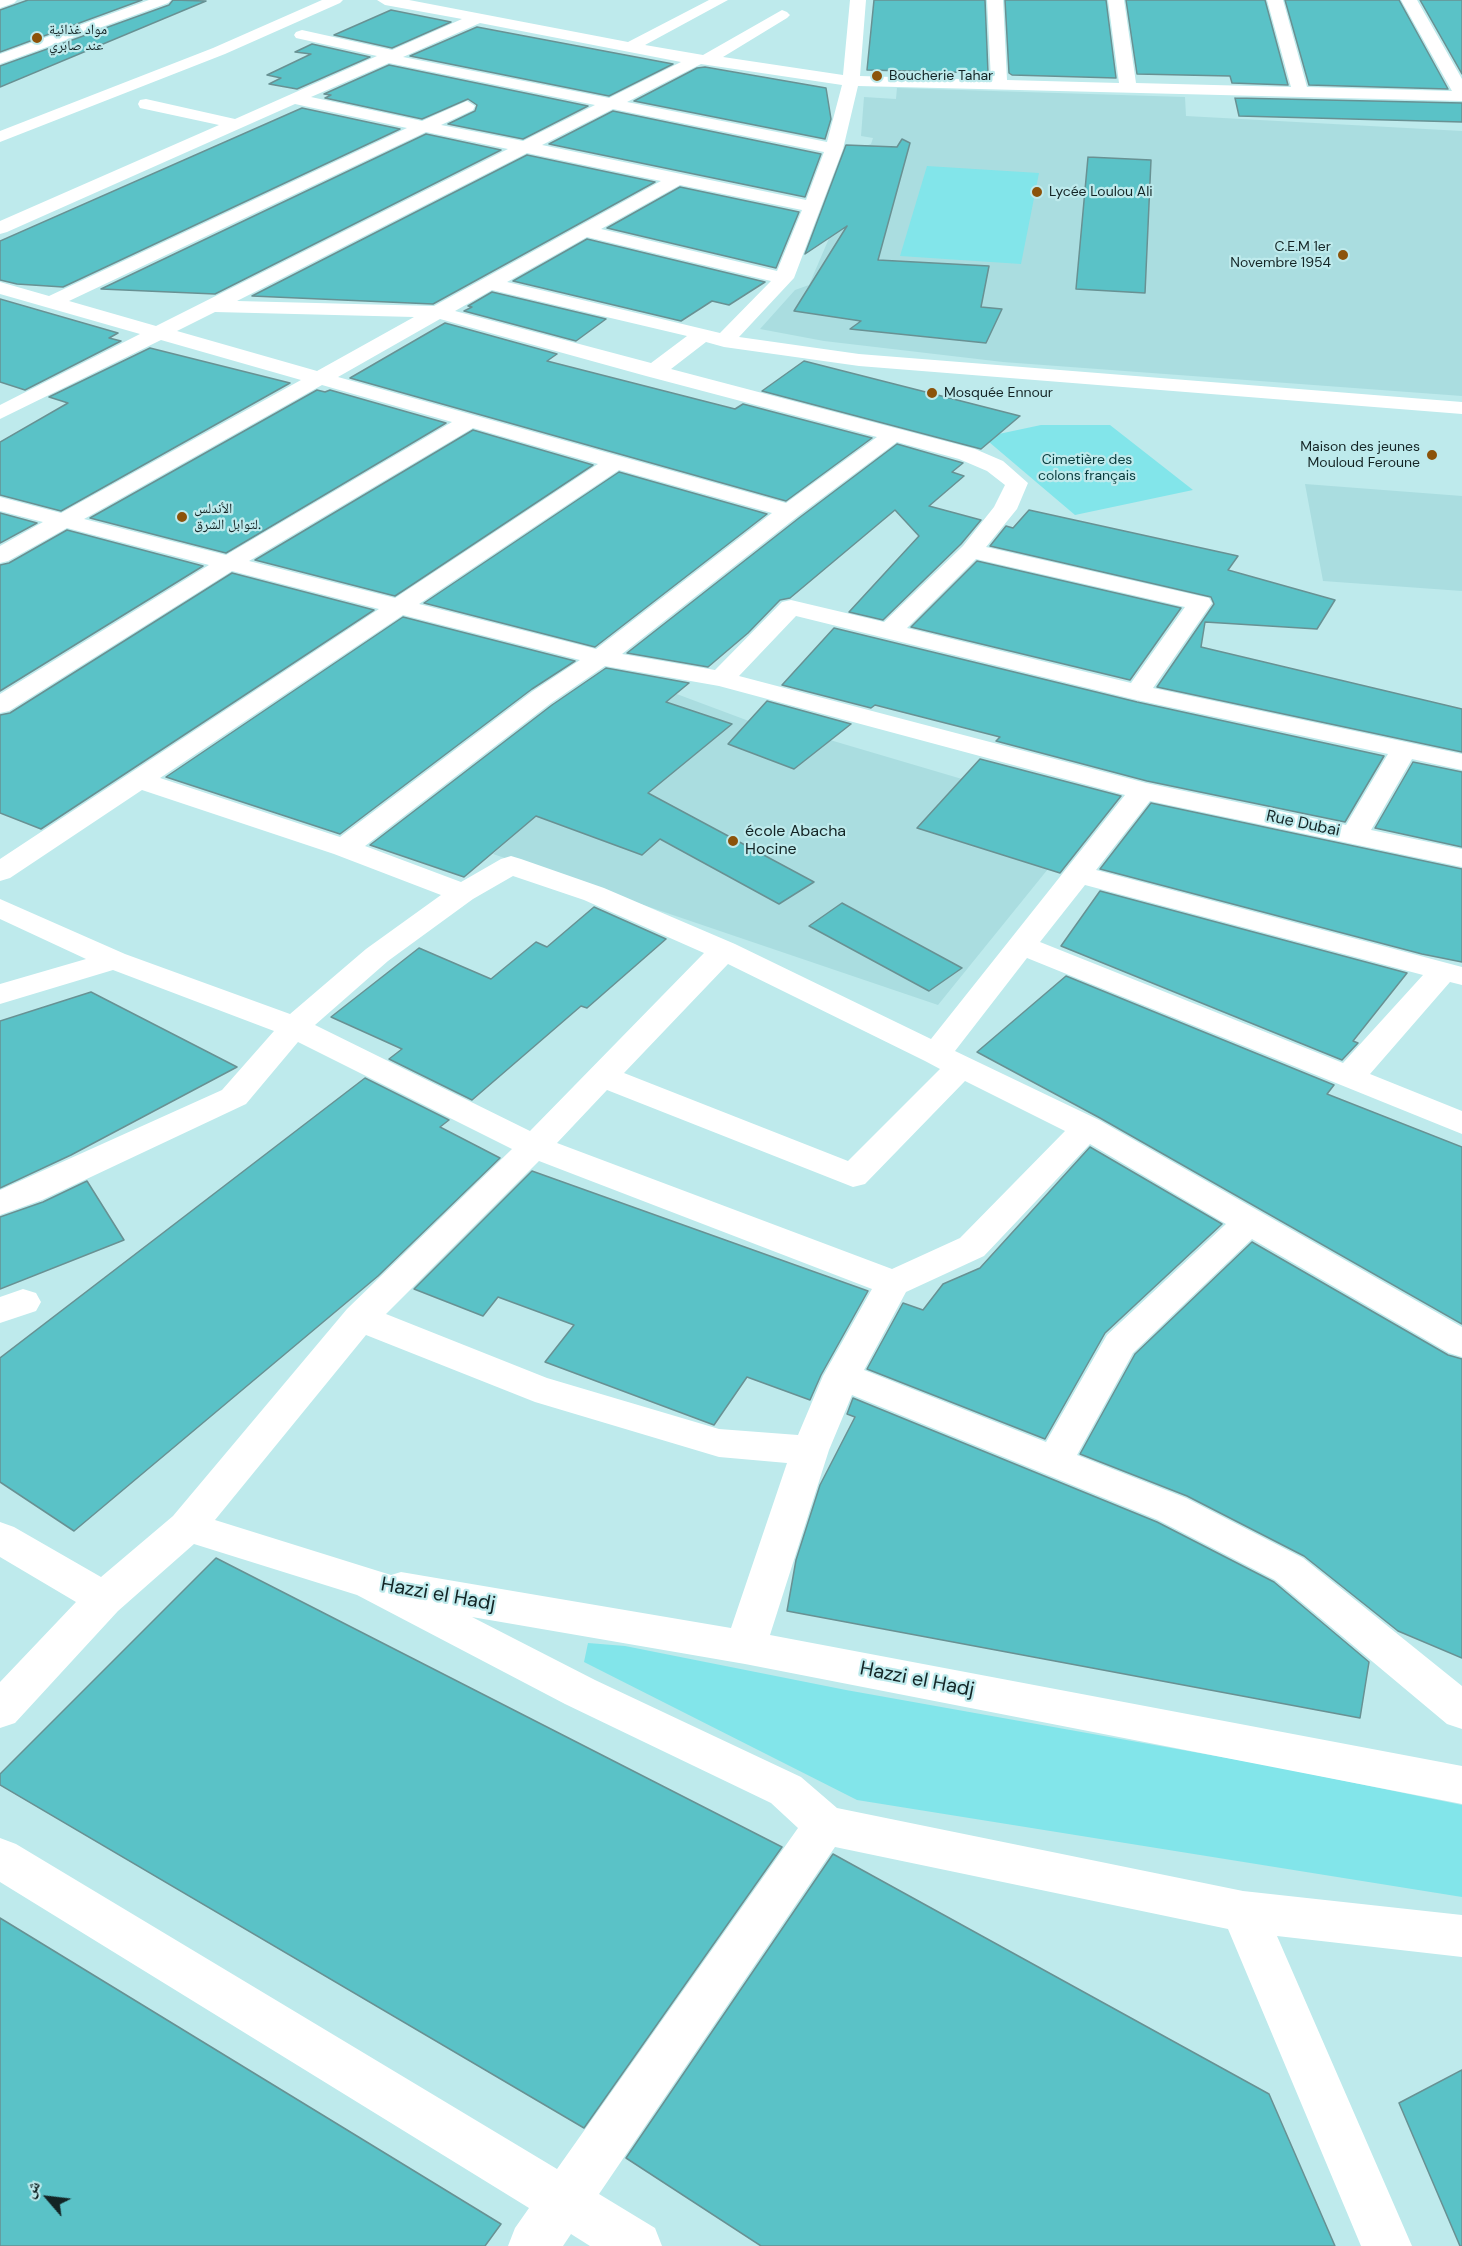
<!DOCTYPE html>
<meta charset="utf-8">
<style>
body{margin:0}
#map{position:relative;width:1462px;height:2246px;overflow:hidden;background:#beeaec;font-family:"DM Sans","Noto Naskh Arabic",sans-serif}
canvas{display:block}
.north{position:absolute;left:18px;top:2168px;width:60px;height:60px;-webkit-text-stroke:4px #beeaec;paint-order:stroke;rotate:298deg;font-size:16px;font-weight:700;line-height:24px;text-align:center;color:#132425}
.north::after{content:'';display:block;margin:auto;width:21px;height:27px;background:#132425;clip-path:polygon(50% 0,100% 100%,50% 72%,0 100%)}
</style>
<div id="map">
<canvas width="1462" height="2246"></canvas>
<div class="north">ش</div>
</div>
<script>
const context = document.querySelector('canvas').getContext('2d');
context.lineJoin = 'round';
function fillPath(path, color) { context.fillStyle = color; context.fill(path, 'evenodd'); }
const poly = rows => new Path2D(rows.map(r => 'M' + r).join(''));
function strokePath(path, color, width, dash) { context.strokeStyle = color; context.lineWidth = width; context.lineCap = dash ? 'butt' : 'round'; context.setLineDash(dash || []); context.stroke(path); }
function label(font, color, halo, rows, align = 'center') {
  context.font = font + ' "DM Sans","Noto Naskh Arabic",sans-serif'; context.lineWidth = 4.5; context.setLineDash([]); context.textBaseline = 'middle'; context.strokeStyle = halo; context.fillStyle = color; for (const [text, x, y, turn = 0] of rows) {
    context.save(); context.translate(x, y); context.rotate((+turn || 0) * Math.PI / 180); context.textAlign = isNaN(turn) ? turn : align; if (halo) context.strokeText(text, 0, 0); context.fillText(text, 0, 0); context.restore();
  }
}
const built = poly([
 [897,88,1185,97,1186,116,1462,131,1462,396,1003,362,824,341,760,329,795,290,809,285,830,236,860,148,871,144,873,138,861,136,864,97,896,99],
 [1305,484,1462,496,1462,591,1323,581],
 [674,693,821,748,830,740,962,779,918,828,1048,869,938,1005,493,854]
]);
const green = poly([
 [927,166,1039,173,1021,264,900,256],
 [1041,425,1110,425,1193,490,1075,515,989,442,994,435],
 [588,1643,625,1646,846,1690,1272,1766,1462,1805,1462,1897,857,1800,584,1662]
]);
const building = poly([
 [28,0,142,0,0,52,0,10,28,0],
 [173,0,206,1,0,87,0,66,169,5,173,0],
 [874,0,985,0,988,73,867,70,874,0],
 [1005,0,1106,0,1116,78,1012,75,1009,73,1005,0],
 [1126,0,1265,0,1288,85,1232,83,1230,76,1137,74,1126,0],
 [1285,0,1399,0,1448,89,1309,85,1285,0],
 [1420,0,1462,0,1462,74,1420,0],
 [391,10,451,22,392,48,334,35,391,10],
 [477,27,673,64,609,96,410,56,477,27],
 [312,44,370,57,297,89,269,84,281,78,267,75,311,54,295,52,312,44],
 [389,65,588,106,523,139,448,124,475,111,477,105,468,99,422,119,325,98,331,95,324,94,389,65],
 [705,67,826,88,831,119,825,139,634,101,697,68,705,67],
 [1235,98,1462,103,1462,122,1239,116,1235,98],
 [302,108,400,129,63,287,17,284,0,280,0,241,302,108],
 [613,111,821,154,805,197,549,144,613,111],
 [426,134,501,150,215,294,101,289,426,134],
 [902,139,910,143,878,260,989,266,981,307,1002,309,986,343,850,329,861,321,794,311,847,226,805,254,846,145,897,147,902,139],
 [527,155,655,182,433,304,252,296,527,155],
 [1088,157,1151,160,1145,293,1076,289,1088,157],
 [680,187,799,212,776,268,607,228,680,187],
 [587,239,765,282,729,305,712,301,681,321,513,281,587,239],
 [492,292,606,319,576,341,464,311,472,307,468,306,492,292],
 [0,299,118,333,109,338,121,341,25,390,0,382,0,299],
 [445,323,557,354,547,361,735,409,743,404,872,438,786,501,350,378,445,323],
 [150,348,290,383,61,511,0,495,0,442,68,403,49,397,150,348],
 [804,361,1020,416,981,449,762,391,804,361],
 [317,390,325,392,330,390,446,423,226,553,90,518,317,390],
 [473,430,593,465,395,596,255,560,473,430],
 [897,444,963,463,952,472,964,476,929,506,981,520,961,544,883,620,849,612,919,536,895,510,790,598,780,600,748,633,708,667,627,653,799,518,897,444],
 [619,472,767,514,595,647,424,603,619,472],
 [1029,510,1238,556,1228,570,1335,600,1317,629,1205,622,1201,647,1462,709,1462,752,1157,687,1214,604,1211,597,990,546,1006,526,1013,528,1029,510],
 [0,513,37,523,0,543,0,513],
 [67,530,203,566,0,691,0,565,9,563,67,530],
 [977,561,1181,608,1130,680,911,627,977,561],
 [232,573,374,610,41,829,0,813,0,715,10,713,232,573],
 [403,617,575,661,532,689,340,834,166,777,403,617],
 [834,628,1137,702,1384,756,1345,822,1147,781,996,741,1000,737,875,705,871,708,782,685,834,628],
 [606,668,689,683,666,702,732,724,648,793,814,882,779,904,660,839,642,855,536,816,464,877,370,845,552,705,606,668],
 [767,701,851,724,794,769,728,744,767,701],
 [980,759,1121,796,1060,873,917,828,980,759],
 [1413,762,1462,772,1462,847,1375,828,1413,762],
 [1151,803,1462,869,1462,962,1422,954,1100,869,1151,803],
 [1100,891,1407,973,1353,1041,1358,1043,1342,1060,1061,946,1100,891],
 [842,903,962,968,929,991,809,926,842,903],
 [594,907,666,939,587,1008,581,1006,472,1100,389,1059,402,1049,331,1017,419,948,491,979,536,942,547,947,594,907],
 [1066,976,1334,1085,1327,1094,1462,1147,1462,1324,1100,1118,977,1052,1066,976],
 [91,992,237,1067,71,1155,0,1188,0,1021,91,992],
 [365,1078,449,1120,440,1127,500,1158,378,1276,74,1531,0,1482,0,1358,365,1078],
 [1090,1147,1222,1224,1105,1333,1045,1439,867,1369,903,1303,923,1310,943,1284,980,1268,1090,1147],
 [532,1171,868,1291,821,1375,810,1400,747,1377,714,1425,545,1362,574,1325,498,1297,483,1316,414,1289,532,1171],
 [87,1181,124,1240,0,1289,0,1217,43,1202,87,1181],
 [1252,1242,1448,1355,1462,1359,1462,1658,1398,1631,1304,1556,1187,1496,1080,1454,1135,1354,1252,1242],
 [853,1398,1157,1522,1274,1582,1369,1662,1360,1718,787,1611,796,1560,820,1485,855,1417,847,1414,853,1398],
 [216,1558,782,1847,584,2128,0,1785,0,1774,216,1558],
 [833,1854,1269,2094,1335,2246,761,2246,626,2158,833,1854],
 [0,1918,501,2224,485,2246,0,2246,0,1918],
 [1462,2070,1462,2246,1460,2246,1399,2103,1462,2070]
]);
const minor = poly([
 [0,0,17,0,14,3,0,8,0,0],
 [149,0,171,0,168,3,0,64,0,54,149,0],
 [322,0,343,0,340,3,225,54,0,142,0,131,213,48,322,0],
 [377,0,409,0,628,42,709,0,728,0,645,45,703,55,782,10,787,12,790,15,787,18,723,57,843,75,850,0,866,0,860,76,991,80,987,0,1003,0,1007,80,1119,83,1108,0,1124,0,1136,83,1291,87,1267,0,1283,0,1307,87,1452,91,1401,0,1417,0,1462,79,1462,101,858,86,843,149,794,278,739,337,859,354,1462,402,1462,414,859,366,724,347,706,342,671,369,975,449,1003,461,1028,483,1017,509,986,547,1200,596,1209,598,1212,603,1153,688,1462,754,1462,770,1412,759,1371,830,1462,849,1462,867,1150,801,1096,870,1462,967,1462,985,1450,982,1370,1074,1462,1111,1462,1134,1027,958,955,1051,1099,1120,1462,1327,1462,1357,1449,1353,1252,1239,1133,1353,1077,1455,1186,1498,1303,1558,1462,1686,1462,1729,1447,1724,1275,1580,1158,1520,852,1395,829,1450,770,1635,1462,1766,1462,1804,745,1664,472,1617,595,1680,801,1777,837,1808,1243,1891,1462,1915,1462,1957,1277,1936,1412,2246,1361,2246,1228,1929,835,1847,599,2194,655,2228,662,2246,590,2246,571,2234,563,2246,508,2246,515,2228,529,2208,0,1882,0,1838,16,1844,557,2169,798,1828,771,1803,565,1704,357,1595,194,1544,118,1611,15,1723,0,1728,0,1682,76,1602,0,1557,0,1522,14,1527,101,1577,173,1516,347,1309,512,1149,298,1042,246,1104,42,1200,0,1215,0,1190,222,1090,274,1031,113,970,0,1004,0,984,86,959,0,919,0,899,125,954,290,1014,366,949,441,895,334,854,142,790,10,878,0,881,0,859,379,609,232,571,9,711,0,713,0,694,209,565,67,528,8,561,0,563,0,546,43,522,0,511,0,497,61,513,301,380,161,340,0,419,0,405,140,334,0,294,0,282,49,296,407,128,295,104,7,232,0,234,0,221,219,125,140,108,138,104,140,100,146,99,235,119,377,56,296,38,294,35,296,32,302,30,392,50,462,19,385,5,377,0],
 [480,23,681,62,609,98,403,57,480,23],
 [389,63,595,105,523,141,441,125,473,110,475,106,467,101,422,121,311,97,389,63],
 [701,64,842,85,827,142,627,102,701,64],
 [613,109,824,152,806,200,542,145,613,109],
 [426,132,508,149,156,326,69,301,426,132],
 [527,153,661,181,434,306,237,301,527,153],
 [680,185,802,210,777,271,601,229,680,185],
 [587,237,771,281,720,333,507,282,587,237],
 [492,290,687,336,651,363,455,311,492,290],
 [215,312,414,317,317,371,177,331,215,312],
 [440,319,646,376,877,437,786,503,338,377,440,319],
 [322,385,452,422,226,555,84,519,322,385],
 [473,428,598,464,395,598,249,561,473,428],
 [897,442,959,459,987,471,1005,485,994,507,963,546,884,622,791,600,782,602,715,670,622,654,798,516,897,442],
 [619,470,772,513,596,649,419,604,619,470],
 [976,559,1185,607,1131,683,907,628,976,559],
 [403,615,580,660,533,691,340,837,160,778,403,615],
 [796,616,1137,700,1388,754,1346,825,1146,783,739,676,796,616],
 [605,666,719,686,1125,795,931,1039,735,944,604,888,521,859,511,856,501,859,461,882,365,846,551,703,605,666],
 [513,876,584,900,704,953,530,1131,315,1025,388,961,473,899,513,876],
 [1085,885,1423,975,1343,1063,1040,942,1085,885],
 [728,964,925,1061,940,1069,848,1161,624,1073,728,964],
 [965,1081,1065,1131,960,1238,892,1269,557,1143,607,1090,853,1187,865,1184,965,1081],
 [1090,1144,1226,1224,1107,1335,1046,1442,864,1370,906,1292,984,1256,1090,1144],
 [539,1161,872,1289,823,1376,798,1435,719,1429,547,1378,386,1314,539,1161],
 [366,1335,535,1402,719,1457,787,1463,731,1628,401,1572,391,1575,215,1520,366,1335],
 [23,1289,36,1293,41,1302,36,1311,0,1323,0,1297,23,1289]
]);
const markers = [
 [37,38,6,"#8c530a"],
 [877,76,6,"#8c530a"],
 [1037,192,6,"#8c530a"],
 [1343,255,6,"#8c530a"],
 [932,393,6,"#8c530a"],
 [1432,455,6,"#8c530a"],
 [182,517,6,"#8c530a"],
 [733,841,6,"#8c530a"]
];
const farPoinames = [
 ["مواد غذائية",49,30],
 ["عند صابري",49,46],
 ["Boucherie Tahar",889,76],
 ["Lycée Loulou Ali",1049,192],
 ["C.E.M 1er",1331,247,"right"],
 ["Novembre 1954",1331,263,"right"],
 ["Mosquée Ennour",944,393],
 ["Maison des jeunes",1420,447,"right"],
 ["Mouloud Feroune",1420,463,"right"],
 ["الأندلس",194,509],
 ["لتوابل الشرق.",194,525]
];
const farParknames = [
 ["Cimetière des",1087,460],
 ["colons français",1087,476]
];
const streetNames = [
 ["Rue Dubai",1303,824,12]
];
const poiNames = [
 ["école Abacha",745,832],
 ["Hocine",745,850]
];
const nearStreetnames = [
 ["Hazzi el Hadj",438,1595,10],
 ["Hazzi el Hadj",917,1680,11]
];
fillPath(built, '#aadde0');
fillPath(green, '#82e5ea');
fillPath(building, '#5ac2c7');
strokePath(building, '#689193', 1.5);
fillPath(minor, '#fff');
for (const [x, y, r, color] of markers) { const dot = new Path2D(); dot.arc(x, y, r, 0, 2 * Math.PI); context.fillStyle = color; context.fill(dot); strokePath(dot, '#beeaec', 2); }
label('14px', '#132425', '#beeaec', farPoinames, 'left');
label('14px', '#083b3d', '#beeaec', farParknames);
label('16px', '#132425', '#beeaec', streetNames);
label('16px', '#132425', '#beeaec', poiNames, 'left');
label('20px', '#132425', '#beeaec', nearStreetnames);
</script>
